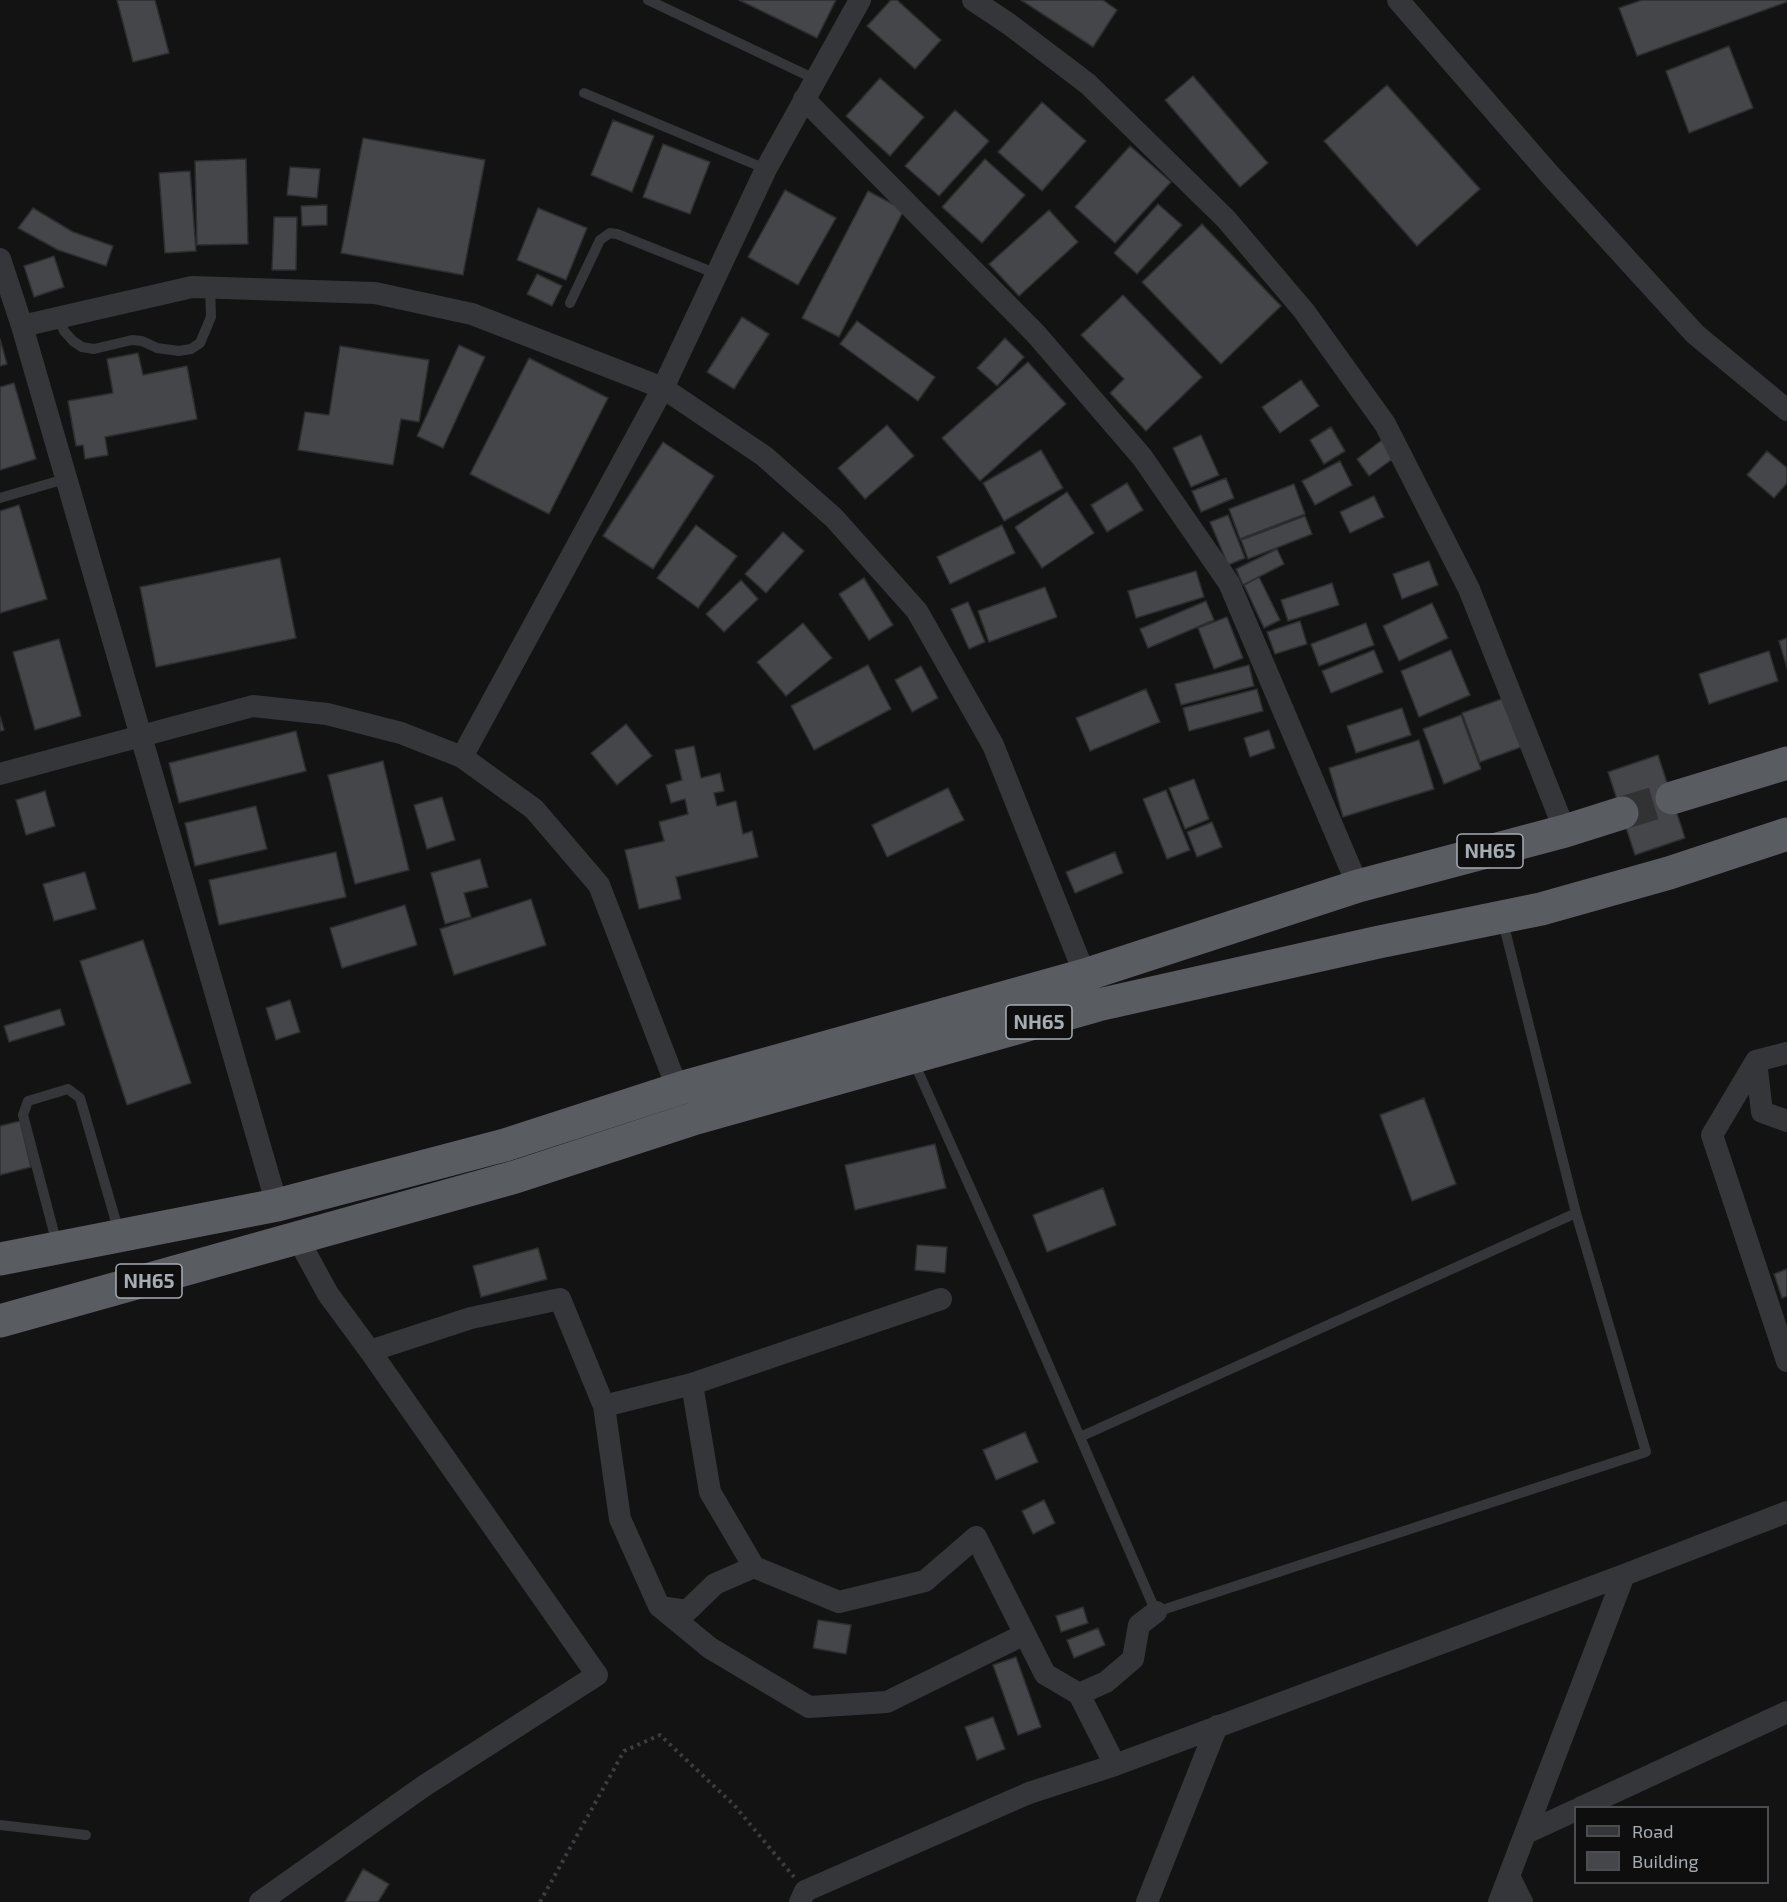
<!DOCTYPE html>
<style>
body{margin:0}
#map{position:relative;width:1787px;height:1902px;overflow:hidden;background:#131314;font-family:"Exo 2",sans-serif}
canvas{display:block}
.legend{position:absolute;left:1574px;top:1806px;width:195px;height:78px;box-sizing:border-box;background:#0e0e0f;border:2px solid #4b4d51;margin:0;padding:8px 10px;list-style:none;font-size:18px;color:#a6acb3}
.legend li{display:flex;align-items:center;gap:12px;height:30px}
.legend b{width:30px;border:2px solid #4b4d51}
</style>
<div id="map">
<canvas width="1787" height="1902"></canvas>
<ul class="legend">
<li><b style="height:8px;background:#343639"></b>Road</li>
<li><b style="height:16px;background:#454649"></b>Building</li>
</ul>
</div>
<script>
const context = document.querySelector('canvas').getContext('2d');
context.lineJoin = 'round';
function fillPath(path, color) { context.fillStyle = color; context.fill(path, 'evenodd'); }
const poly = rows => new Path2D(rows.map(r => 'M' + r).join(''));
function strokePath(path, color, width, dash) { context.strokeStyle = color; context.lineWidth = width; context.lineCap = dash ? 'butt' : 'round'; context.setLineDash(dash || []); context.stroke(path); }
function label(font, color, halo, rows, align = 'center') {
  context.font = font + ' "Exo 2",sans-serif'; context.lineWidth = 4.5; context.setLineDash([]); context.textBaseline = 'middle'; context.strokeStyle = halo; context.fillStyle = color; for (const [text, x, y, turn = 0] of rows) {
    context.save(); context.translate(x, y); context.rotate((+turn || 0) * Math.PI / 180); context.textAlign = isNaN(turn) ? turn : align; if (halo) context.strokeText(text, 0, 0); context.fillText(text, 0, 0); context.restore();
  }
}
const building = poly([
 [117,0,155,0,169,53,133,62,117,0],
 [739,0,836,0,817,38,739,0],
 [891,0,897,0,941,40,915,69,867,26,891,0],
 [1021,0,1103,0,1117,10,1093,47,1021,0],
 [1642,0,1787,0,1787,2,1637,56,1619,8,1642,0],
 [1729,46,1753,108,1689,133,1666,71,1729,46],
 [1193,76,1268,163,1240,187,1165,100,1193,76],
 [880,78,924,117,890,156,846,116,880,78],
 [1387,85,1480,189,1417,246,1324,141,1387,85],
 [1042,102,1086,141,1042,191,998,152,1042,102],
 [955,110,989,141,939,196,905,166,955,110],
 [613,120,654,136,632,192,591,175,613,120],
 [363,138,485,160,463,275,341,253,363,138],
 [663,144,710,162,690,214,643,197,663,144],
 [1130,146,1171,182,1115,243,1075,207,1130,146],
 [246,159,248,244,197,245,195,161,246,159],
 [985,159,1025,195,982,243,942,207,985,159],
 [290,167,320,169,317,198,287,195,290,167],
 [190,171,196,251,165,253,159,173,190,171],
 [785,190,836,218,798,285,748,257,785,190],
 [868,191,904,210,839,337,802,318,868,191],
 [1158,204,1182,225,1137,274,1114,253,1158,204],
 [327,205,327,225,302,226,301,206,327,205],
 [33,208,73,232,113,246,106,266,58,250,18,228,33,208],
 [538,208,587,228,566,280,517,260,538,208],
 [1049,210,1078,242,1019,296,989,264,1049,210],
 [274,217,297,217,296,270,272,270,274,217],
 [1202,224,1281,306,1221,364,1142,282,1202,224],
 [54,256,64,287,34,297,24,266,54,256],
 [537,274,562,286,552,306,527,294,537,274],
 [1123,295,1202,377,1146,431,1110,393,1124,379,1081,335,1123,295],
 [742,317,769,334,734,389,707,372,742,317],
 [857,321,935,377,918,401,840,344,857,321],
 [1005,338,1024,357,997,386,977,368,1005,338],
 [0,339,7,364,0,366,0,339],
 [459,345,485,357,443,448,417,436,459,345],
 [340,346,429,360,419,422,401,419,393,465,298,450,305,412,329,415,340,346],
 [138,353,143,375,187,366,197,419,105,437,108,455,85,459,83,445,76,446,68,401,113,393,107,359,138,353],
 [529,358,608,398,549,514,470,474,529,358],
 [1028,362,1066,404,980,481,942,438,1028,362],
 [1301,380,1319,406,1280,433,1262,407,1301,380],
 [14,383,36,459,0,470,0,387,14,383],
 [887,425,914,456,865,499,838,468,887,425],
 [1331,427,1345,451,1324,464,1310,440,1331,427],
 [1201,435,1219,475,1191,487,1173,448,1201,435],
 [1382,440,1394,458,1369,476,1357,459,1382,440],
 [663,442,714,476,653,569,603,536,663,442],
 [1041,450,1063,488,1004,521,983,483,1041,450],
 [1767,451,1787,468,1787,483,1774,498,1747,475,1767,451],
 [1340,461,1352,485,1315,505,1302,481,1340,461],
 [1226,478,1234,498,1201,512,1192,491,1226,478],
 [1127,483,1143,510,1107,532,1091,505,1127,483],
 [1294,484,1305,514,1240,539,1229,509,1294,484],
 [1067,492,1094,533,1042,568,1015,527,1067,492],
 [1374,496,1384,517,1350,533,1340,512,1374,496],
 [19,505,47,599,0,613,0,511,19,505],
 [1228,515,1245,558,1228,565,1210,522,1228,515],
 [1305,516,1312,534,1248,559,1241,540,1305,516],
 [696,525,737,556,698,608,657,578,696,525],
 [1002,525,1015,553,950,584,937,557,1002,525],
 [783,532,804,551,766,593,745,574,783,532],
 [1277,549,1284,564,1243,585,1236,569,1277,549],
 [280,558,296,638,156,667,140,587,280,558],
 [1429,561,1438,585,1402,599,1393,574,1429,561],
 [1196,571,1204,597,1136,618,1128,591,1196,571],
 [1259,577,1280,620,1264,628,1244,585,1259,577],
 [864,578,893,625,869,640,839,594,864,578],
 [741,580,758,599,724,632,706,614,741,580],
 [1332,583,1339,605,1288,621,1281,600,1332,583],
 [1045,587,1057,617,989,642,978,611,1045,587],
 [1206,601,1214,620,1148,648,1140,629,1206,601],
 [968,602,985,642,969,649,951,609,968,602],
 [1432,603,1448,638,1399,661,1383,626,1432,603],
 [1227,617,1243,658,1214,669,1198,628,1227,617],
 [1300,621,1307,644,1275,654,1267,632,1300,621],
 [803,623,832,658,786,696,757,662,803,623],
 [1366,623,1374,645,1319,666,1311,644,1366,623],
 [1787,638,1787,668,1779,641,1787,638],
 [59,639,81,716,35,730,13,652,59,639],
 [1374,650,1383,672,1331,693,1322,671,1374,650],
 [1451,650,1470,695,1419,717,1401,671,1451,650],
 [1769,651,1778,681,1709,704,1699,674,1769,651],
 [868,665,891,709,814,750,791,706,868,665],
 [1249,665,1254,686,1181,705,1175,684,1249,665],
 [921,666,938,698,912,712,895,680,921,666],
 [1146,689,1160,722,1090,751,1076,718,1146,689],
 [1257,689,1263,711,1189,731,1183,708,1257,689],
 [1507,697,1524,746,1480,762,1462,713,1507,697],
 [1402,708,1411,735,1356,753,1347,726,1402,708],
 [1461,715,1481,769,1444,784,1423,729,1461,715],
 [0,716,4,730,0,731,0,716],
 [626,724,652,756,617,785,591,753,626,724],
 [1269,730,1275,748,1250,757,1244,738,1269,730],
 [296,731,306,771,179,803,169,763,296,731],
 [1419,740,1434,789,1343,817,1329,768,1419,740],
 [694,746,701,778,720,773,724,791,714,793,717,806,736,801,743,834,752,831,758,857,676,877,681,899,639,909,625,850,664,841,659,822,688,814,685,799,671,803,666,785,682,780,675,750,694,746],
 [1658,755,1685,838,1635,855,1608,772,1658,755],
 [383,761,409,870,355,884,328,775,383,761],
 [1194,779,1209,819,1185,829,1169,788,1194,779],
 [948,788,964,820,887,857,872,825,948,788],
 [1166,790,1190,850,1167,859,1143,799,1166,790],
 [45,791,55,826,26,835,16,800,45,791],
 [442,797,455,840,427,849,414,805,442,797],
 [256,806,267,849,195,866,185,823,256,806],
 [1212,822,1222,847,1197,857,1187,832,1212,822],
 [336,852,346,897,219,925,209,880,336,852],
 [1115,852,1123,873,1075,893,1066,872,1115,852],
 [480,859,488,887,464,893,471,917,445,924,431,873,480,859],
 [85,872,96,909,54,921,43,884,85,872],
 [531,899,546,945,454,975,440,929,531,899],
 [405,905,417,945,342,968,330,928,405,905],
 [143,940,191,1083,127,1105,80,961,143,940],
 [290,1000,300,1032,276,1040,266,1008,290,1000],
 [60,1009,65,1025,9,1042,4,1026,60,1009],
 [1424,1098,1456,1184,1412,1201,1380,1115,1424,1098],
 [20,1121,31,1167,0,1175,0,1126,20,1121],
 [935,1144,946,1188,855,1210,845,1165,935,1144],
 [1103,1188,1116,1225,1047,1252,1033,1215,1103,1188],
 [917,1245,947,1247,945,1273,915,1270,917,1245],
 [538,1248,547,1279,481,1297,473,1266,538,1248],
 [1787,1269,1787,1296,1782,1298,1774,1274,1787,1269],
 [1025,1432,1038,1462,996,1480,983,1450,1025,1432],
 [1044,1500,1055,1523,1033,1534,1022,1511,1044,1500],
 [1083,1607,1088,1623,1061,1632,1056,1616,1083,1607],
 [818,1620,851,1625,846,1654,813,1648,818,1620],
 [1098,1628,1105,1645,1074,1658,1067,1640,1098,1628],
 [1016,1657,1041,1727,1018,1735,993,1665,1016,1657],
 [993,1717,1005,1749,977,1760,965,1727,993,1717],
 [363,1869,389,1884,378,1902,345,1902,363,1869]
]);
const trunkTunnel = poly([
 [1622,813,1672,798]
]);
const path = poly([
 [540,1902,624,1751,660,1735,734,1805,794,1877]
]);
const service = poly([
 [648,0,815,79],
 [584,93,766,169],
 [570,303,600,240,610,233,617,234,717,274],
 [59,318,64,331,73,341,82,347,94,349,132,340,142,341,157,348,179,351,191,349,200,343,211,317,210,288],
 [0,498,65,479],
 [913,1060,1013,1283,1156,1612,1646,1452,1576,1213,1503,922],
 [57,1244,23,1115,28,1101,68,1089,80,1098,119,1232],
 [1080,1437,1576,1213],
 [0,1825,86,1835]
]);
const minor = poly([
 [973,0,1009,24,1088,84,1226,219,1304,311,1385,424,1469,589,1565,831],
 [1398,0,1550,175,1695,334,1787,410],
 [804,99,1036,334,1142,457,1229,583,1358,886],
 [0,259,22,326,277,1205],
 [22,326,192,287,375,293,472,314,663,388,764,456,834,518,917,611,993,745,1085,975],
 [462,757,663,388,766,169,860,0],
 [0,774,253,706,327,714,401,733,462,757,534,809,599,885,678,1090],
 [1756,1061,1787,1053],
 [1787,1121,1762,1112,1756,1061,1712,1135,1787,1361],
 [370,1351,471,1318,560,1299,604,1406,692,1384,941,1299],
 [692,1384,710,1492,754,1567,839,1602,925,1581,976,1537,1045,1674,1079,1694,1115,1765],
 [604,1406,620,1519,659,1606,710,1648,809,1707,887,1702,1025,1634],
 [660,1607,687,1611,715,1584,754,1567],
 [1079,1694,1106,1682,1133,1659,1139,1625,1156,1612],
 [1580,1808,1787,1712],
 [1526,1833,1576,1810],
 [1509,1876,1522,1902],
 [260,1902,424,1786,597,1675,370,1351,328,1294,298,1239],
 [800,1902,805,1891,1029,1793,1115,1765,1624,1575,1787,1512],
 [1147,1902,1217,1726],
 [1499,1902,1624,1575]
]);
const trunk = poly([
 [1672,798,1787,763],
 [0,1259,277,1205,505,1145,684,1087,1085,975,1358,886,1565,831,1622,813],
 [0,1321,515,1177,696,1118,1098,1005,1379,942,1541,909,1669,873,1787,834]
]);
const shields = [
 [1490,851,66],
 [1039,1022,66],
 [149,1281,66]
];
const shieldNames = [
 ["NH65",1490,851],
 ["NH65",1039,1022],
 ["NH65",149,1281]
];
fillPath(building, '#454649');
strokePath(building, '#2d2e30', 1.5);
strokePath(trunkTunnel, '#303234', 33, [33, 16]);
strokePath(path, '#3b3d40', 4, [3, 4.5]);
strokePath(service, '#343639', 10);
strokePath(minor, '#343639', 22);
strokePath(trunk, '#595c60', 33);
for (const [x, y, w] of shields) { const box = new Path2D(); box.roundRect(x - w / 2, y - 17, w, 34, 4.5); context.fillStyle = '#0e0e0f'; context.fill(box); strokePath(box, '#a6acb3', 1.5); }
label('bold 20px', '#a6acb3', null, shieldNames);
</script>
